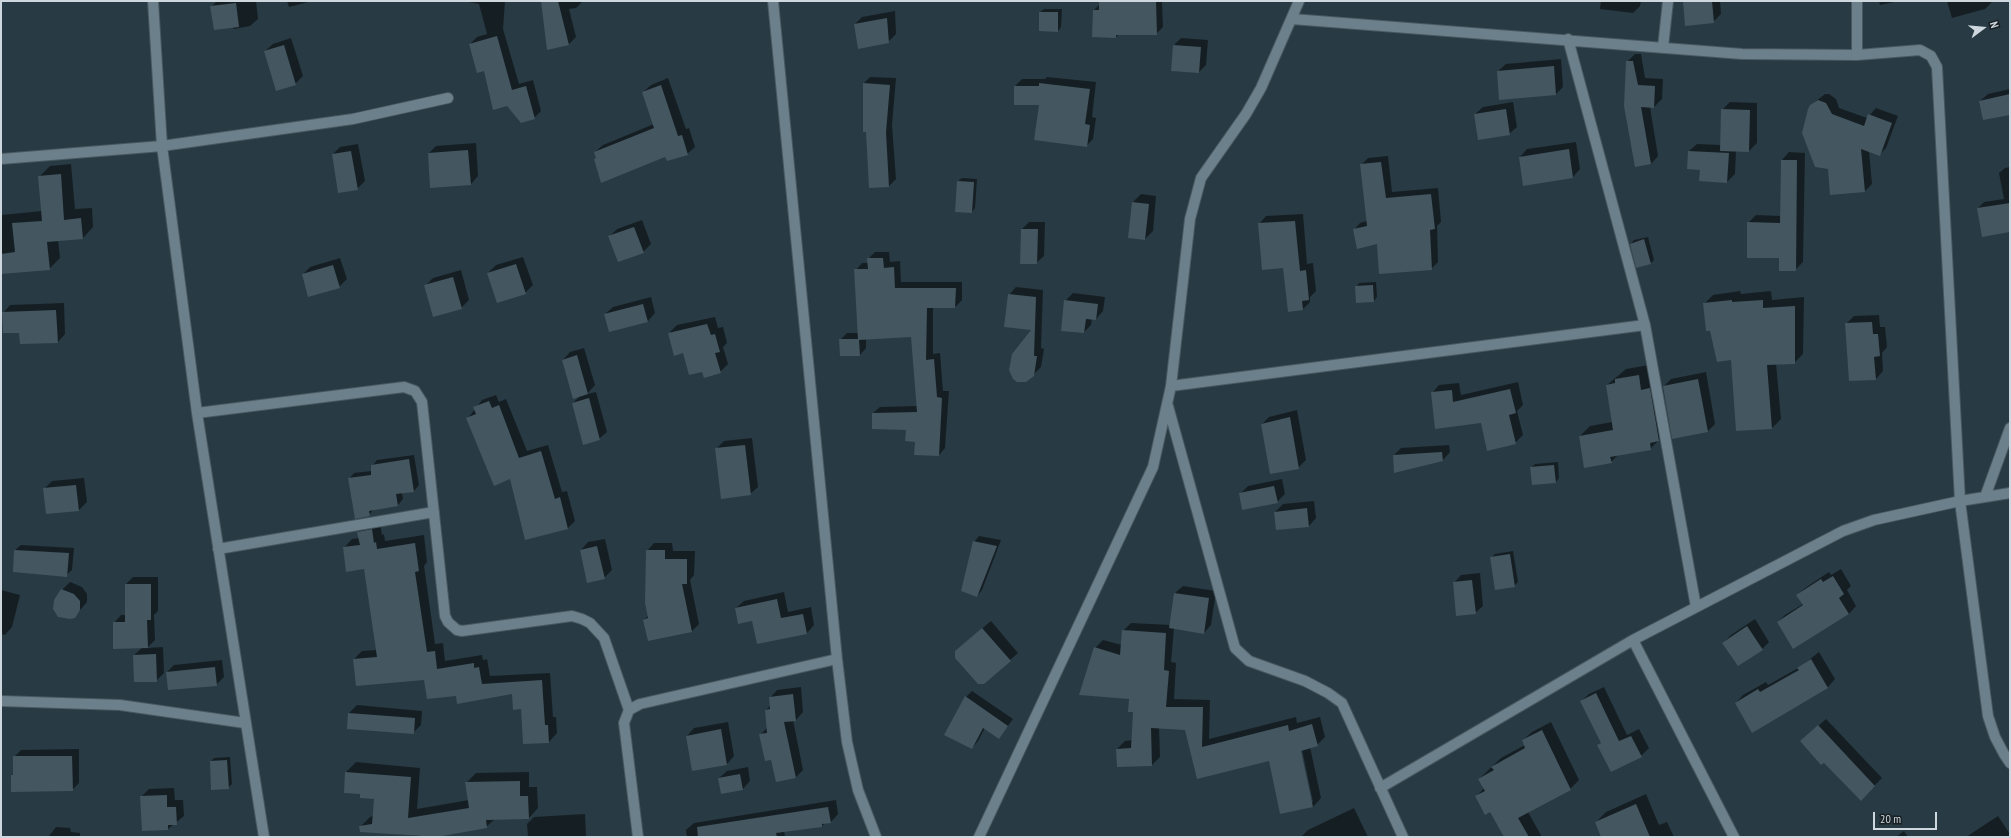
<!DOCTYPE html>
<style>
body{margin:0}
#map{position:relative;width:2011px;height:838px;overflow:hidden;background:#283a43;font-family:"PT Sans Narrow",sans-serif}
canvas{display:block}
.frame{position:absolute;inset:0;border:2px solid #cdd7dd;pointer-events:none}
.north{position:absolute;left:1963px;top:8px;width:40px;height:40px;-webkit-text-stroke:3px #182024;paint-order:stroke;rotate:74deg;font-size:11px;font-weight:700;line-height:16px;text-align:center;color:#cdd7dd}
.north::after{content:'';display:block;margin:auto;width:14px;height:18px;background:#cdd7dd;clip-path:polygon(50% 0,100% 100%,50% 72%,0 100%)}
.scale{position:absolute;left:1873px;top:812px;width:64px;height:18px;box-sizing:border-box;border:2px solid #cdd7dd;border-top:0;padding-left:5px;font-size:12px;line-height:14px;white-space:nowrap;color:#cdd7dd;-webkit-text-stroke:3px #182024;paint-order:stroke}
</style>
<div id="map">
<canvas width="2011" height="838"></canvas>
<div class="frame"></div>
<div class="north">N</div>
<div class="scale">20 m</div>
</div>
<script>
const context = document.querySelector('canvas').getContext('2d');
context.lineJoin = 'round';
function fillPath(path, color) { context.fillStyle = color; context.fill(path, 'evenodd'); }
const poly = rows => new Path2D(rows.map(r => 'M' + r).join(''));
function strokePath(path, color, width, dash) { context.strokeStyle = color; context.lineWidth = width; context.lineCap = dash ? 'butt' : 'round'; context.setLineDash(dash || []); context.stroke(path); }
const shadow = poly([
 [217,1,256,1,258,19,250,26,234,29,212,6],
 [287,1,312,1,289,7],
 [464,1,505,1,503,29,519,84,533,80,541,111,534,118,485,69,470,44,477,37,487,34,479,4],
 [542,1,583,1,576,8,569,9,576,37,569,44,548,49],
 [1100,1,1162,1,1163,27,1156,34,1119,34,1116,37,1094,10,1100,4],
 [1601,1,1641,1,1640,6,1633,13,1600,9],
 [1684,1,1720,1,1721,14,1713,22],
 [1879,1,1899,1,1880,5],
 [1947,1,1991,1,1992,2,1985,9,1952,18],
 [1044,9,1062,9,1061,27,1058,31,1040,12],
 [895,11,896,34,888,42,855,24,862,17],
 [291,38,303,76,295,84,265,51,273,44],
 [1181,38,1208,40,1206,65,1199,72,1174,45],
 [1635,54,1641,54,1645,78,1663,79,1662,99,1654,107,1650,107,1658,156,1651,164,1627,62],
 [1561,59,1563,87,1556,94,1498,71,1506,64],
 [870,77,896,78,892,125,896,179,889,186,870,187,864,83],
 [1047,77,1096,82,1092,117,1096,118,1093,139,1086,146,1040,104,1015,86,1022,79,1045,79],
 [668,78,686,129,689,128,695,147,687,154,595,159,597,157,595,152,603,145,654,124,643,92,651,85],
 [2010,89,2010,114,1980,101,1988,94],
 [1825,94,1829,94,1836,99,1839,108,1867,118,1876,108,1898,116,1886,148,1879,155,1869,151,1872,184,1865,191,1829,168,1811,105],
 [1513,102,1517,127,1509,134,1475,114,1483,107],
 [1730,102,1757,103,1757,143,1749,151,1736,151,1735,174,1727,182,1701,169,1689,151,1697,144,1721,145,1722,110],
 [1576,142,1580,169,1573,177,1524,184,1520,157,1527,149],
 [476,143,478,176,471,184,429,153,436,146],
 [358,144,365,181,357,189,333,154,340,147],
 [1789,152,1805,153,1803,262,1795,270,1780,257,1748,223,1756,215,1781,216,1782,160],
 [1388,156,1392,192,1438,188,1441,222,1437,226,1438,262,1431,269,1354,230,1360,223,1367,221,1361,165,1368,158],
 [71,164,75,209,92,208,93,227,83,238,58,240,60,258,49,269,1,273,1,215,42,211,39,177,50,166],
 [2010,167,2010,231,1978,208,1984,202,2004,199,1999,173,2005,168],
 [962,178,977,179,975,208,972,212,958,181],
 [1141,194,1156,196,1153,231,1145,239,1129,237,1133,202],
 [1303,214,1307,264,1313,263,1316,291,1310,297,1310,302,1303,309,1284,267,1259,224,1266,216],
 [642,220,651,244,643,252,609,237,617,229],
 [1029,222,1045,222,1044,256,1036,263,1022,229],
 [1648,237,1654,260,1651,263,1631,244,1634,240],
 [875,252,889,252,890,262,900,261,901,282,962,282,962,300,955,307,933,307,933,354,940,353,943,391,949,391,945,448,939,455,916,441,907,429,873,413,880,407,917,406,912,336,866,339,866,348,860,355,840,340,847,333,859,333,856,270,862,263,868,263,868,259],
 [523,257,533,285,525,293,488,273,496,265],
 [340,258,347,279,339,287,303,274,310,267],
 [461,270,469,300,461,308,425,286,433,278],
 [1376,282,1377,297,1374,301,1356,287,1359,283],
 [1016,287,1043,290,1041,348,1044,349,1041,367,1033,375,1032,329,1009,295],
 [1740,291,1741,294,1771,291,1772,300,1804,297,1803,354,1794,363,1776,363,1781,419,1772,428,1732,359,1711,330,1704,304,1713,295],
 [1073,293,1105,297,1103,311,1096,319,1092,318,1091,325,1084,332,1065,301],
 [651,297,655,313,648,321,605,314,613,307],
 [64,303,65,334,58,342,20,331,3,313,10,305],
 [1879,315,1880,327,1885,327,1887,347,1882,353,1883,371,1876,379,1846,324,1854,316],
 [715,317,718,328,723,327,727,343,723,347,728,364,720,372,703,371,684,352,669,333,677,325],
 [584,348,595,385,587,394,596,392,607,432,599,439,573,403,581,395,563,360,570,352],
 [1649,365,1651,380,1660,378,1669,430,1650,449,1619,454,1611,462,1580,436,1590,426,1612,422,1607,385,1626,369],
 [1706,372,1715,424,1708,431,1664,386,1671,379],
 [1518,382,1523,405,1517,411,1523,435,1515,443,1432,393,1439,385,1459,383,1461,395],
 [496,395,499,402,506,399,527,451,548,445,562,492,567,491,575,521,567,529,510,478,468,418,482,400],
 [1297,410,1306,460,1298,468,1262,424,1269,417],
 [752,438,758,487,750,494,716,449,724,441],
 [1449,445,1450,452,1443,460,1394,455,1401,448],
 [414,455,419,485,414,491,402,493,403,499,398,505,374,509,369,515,349,479,354,473,372,471,372,466,377,460],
 [1558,462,1559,478,1556,482,1531,468,1535,464],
 [84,478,87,502,79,510,47,513,44,489,52,481],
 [1282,479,1285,494,1277,502,1240,494,1248,486],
 [1314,501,1316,518,1309,526,1275,512,1283,504],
 [380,521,382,535,384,534,385,541,424,535,427,562,424,566,435,644,443,643,445,661,482,655,483,660,487,659,490,676,550,673,553,717,556,717,557,733,549,742,513,693,457,695,425,679,354,659,362,651,377,650,365,568,344,548,352,539,360,538,358,532,367,524],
 [979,536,1001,540,982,590,977,596,974,542],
 [605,539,612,570,604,578,588,582,581,550,588,542],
 [654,543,672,543,673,551,695,551,694,575,690,580,699,624,692,631,644,620,648,616,647,551],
 [21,545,74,548,72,570,66,575,15,550],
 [1513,551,1518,582,1514,586,1491,558,1495,554],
 [1841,569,1851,586,1847,590,1856,606,1849,614,1793,648,1778,622,1785,615,1803,604,1797,595,1805,588,1829,572,1831,575],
 [1480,573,1483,606,1475,613,1454,583,1461,575],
 [133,577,158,577,158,611,154,615,155,640,147,648,163,647,164,673,156,681,134,655,143,647,114,623,121,615,126,615,126,584],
 [70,582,82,587,87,594,87,602,74,617,62,590],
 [1183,586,1216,591,1211,625,1204,633,1174,628,1171,662,1176,663,1174,699,1210,700,1209,739,1296,717,1297,723,1320,717,1325,737,1317,745,1310,747,1321,798,1313,807,1269,760,1198,777,1186,729,1159,727,1160,757,1152,765,1118,766,1117,749,1125,741,1133,740,1134,712,1130,698,1095,648,1103,640,1122,645,1123,631,1131,623,1171,625,1175,593],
 [1301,745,1313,802,1311,802,1299,746],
 [1,590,20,595,12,627,5,635,1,634],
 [784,592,788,612,811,607,814,625,807,633,758,643,753,620,736,608,744,601],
 [1755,619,1769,642,1762,649,1723,643,1731,635],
 [991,621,1018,653,984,683,964,644],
 [1819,652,1835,679,1828,687,1752,731,1736,703,1743,695,1766,682,1768,685,1800,667],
 [222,660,224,677,216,685,167,672,174,665],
 [801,687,803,712,796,720,793,720,803,770,796,777,777,781,772,759,760,735,768,727,766,710,771,705,770,698,777,690],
 [1604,687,1627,735,1639,729,1649,748,1641,756,1599,745,1602,742,1581,701,1589,694],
 [972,691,1013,719,999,738,985,728,978,741,972,748,966,697],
 [357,705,422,711,421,725,413,733,349,728,349,713],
 [1826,719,1882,778,1861,799,1809,734],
 [728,722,734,756,727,764,687,736,694,728],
 [1551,722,1579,780,1570,789,1528,812,1542,837,1505,837,1491,811,1476,797,1484,788,1479,779,1501,758,1525,745,1523,740,1532,732],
 [79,749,79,783,72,790,12,775,14,773,14,757,21,750],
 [230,757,232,784,228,788,211,761,214,758],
 [356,762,420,768,417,809,469,800,466,783,476,773,529,772,529,787,537,787,538,808,529,818,495,819,486,827,431,837,361,831,360,827,370,817,373,816,375,798,361,793,345,792,346,772],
 [748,767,750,781,743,789,719,778,727,771],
 [174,788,175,800,183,800,184,816,168,829,141,797,149,789],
 [1646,794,1659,825,1667,822,1674,837,1602,837,1596,822,1606,812],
 [836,800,838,814,831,822,825,823,822,826,784,831,785,837,687,837,686,830,694,823],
 [1354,808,1368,837,1301,837,1308,830],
 [585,814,586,835,585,837,528,837,527,824,534,817],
 [1998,816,2010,834,2010,837,1966,837],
 [56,827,70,828,71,832,80,833,80,837,48,837],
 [1904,831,1908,837,1896,837]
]);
const building = poly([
 [541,1,558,1,569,45,547,50],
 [1099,1,1156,1,1157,35,1116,35,1116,38,1092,37,1093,10,1099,10],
 [1683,1,1712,1,1714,23,1685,26],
 [236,3,239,27,214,30,210,6],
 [1039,12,1058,12,1058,32,1039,31],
 [887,18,889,43,858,49,854,24],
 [497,36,512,90,526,86,535,119,521,123,507,106,493,110,484,71,477,73,469,44],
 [284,45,296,85,276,91,264,51],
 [1173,45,1201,47,1199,73,1171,71],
 [1626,61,1633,61,1638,85,1655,86,1654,108,1641,107,1651,164,1635,167,1624,106],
 [1554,66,1556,95,1499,100,1497,71],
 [863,83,890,85,886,132,889,187,869,188,866,132,863,132],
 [1039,83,1090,89,1085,124,1090,125,1087,147,1034,140,1039,105,1014,105,1014,86,1039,86],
 [661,85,678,136,682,135,688,155,667,161,665,157,601,183,594,159,596,158,594,152,654,128,642,92],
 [2010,94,2010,115,1983,120,1979,101],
 [1818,100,1826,103,1832,114,1864,126,1868,114,1892,123,1880,156,1861,149,1865,192,1830,195,1828,169,1815,167,1802,133,1808,109,1810,105],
 [1506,109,1510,135,1478,140,1474,114],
 [1721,109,1750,110,1749,152,1720,151],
 [1569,149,1573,178,1523,186,1519,157],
 [468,150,471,185,430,188,428,153],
 [351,151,358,190,338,193,332,154],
 [1688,151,1729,153,1727,183,1699,181,1700,170,1687,169],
 [1781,160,1797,160,1796,271,1779,271,1779,258,1747,258,1747,222,1780,223],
 [1381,162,1386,198,1431,194,1435,229,1430,230,1432,270,1379,274,1377,244,1357,249,1353,229,1367,226,1360,164],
 [61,174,64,220,81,218,83,239,47,242,50,270,1,274,1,254,15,252,12,223,42,221,38,176],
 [957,181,974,182,972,213,955,212],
 [1132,202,1149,204,1145,240,1128,238],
 [2010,203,2010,232,1982,237,1977,208],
 [1295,221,1300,271,1306,270,1309,300,1302,301,1303,310,1288,312,1283,268,1262,270,1258,223],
 [634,227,644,253,618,262,608,236],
 [1021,229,1038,229,1037,264,1020,264],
 [1644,239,1651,264,1636,268,1630,244],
 [867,258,883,258,884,268,894,267,895,288,956,288,955,308,927,308,926,360,934,359,937,397,942,398,939,456,914,455,915,442,905,441,906,430,872,429,872,413,917,412,911,337,859,340,860,356,840,356,839,339,858,339,854,269,868,269],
 [516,264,526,294,497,303,487,273],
 [333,265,340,288,308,297,302,274],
 [453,277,462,309,433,317,424,285],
 [1373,285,1374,302,1356,303,1355,286],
 [1008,294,1036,297,1034,356,1037,356,1034,376,1026,382,1017,382,1013,379,1009,370,1012,354,1031,330,1004,327],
 [1064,300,1098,304,1096,320,1086,319,1084,333,1061,331],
 [1732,300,1732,302,1763,300,1763,308,1795,306,1795,364,1767,365,1772,429,1736,431,1731,360,1717,362,1710,331,1706,331,1703,303],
 [643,304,648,322,609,332,604,314],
 [56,310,58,343,20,344,19,333,3,333,2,312],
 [1872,322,1873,334,1878,334,1880,356,1874,357,1876,380,1849,381,1845,323],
 [707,324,711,335,715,334,720,352,715,353,721,373,704,378,702,372,689,375,683,353,674,356,668,333],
 [577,355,588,394,573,399,562,360],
 [1639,375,1641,390,1650,388,1659,441,1650,443,1651,450,1610,457,1612,463,1584,468,1579,436,1613,430,1606,385,1615,383,1615,379],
 [1698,379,1708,432,1672,439,1663,386],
 [1510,389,1516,413,1509,415,1516,444,1487,451,1481,423,1435,429,1431,392,1452,390,1453,402],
 [589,398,600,440,583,445,572,403],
 [489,401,492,408,499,405,519,458,541,451,555,499,560,497,568,529,525,540,510,479,494,486,466,418,476,414,473,407],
 [1290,417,1299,469,1270,474,1261,424],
 [745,445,751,495,721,499,715,448],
 [1442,452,1443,461,1394,473,1393,455],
 [409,459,414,492,396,494,398,506,369,511,370,516,355,519,348,478,371,475,371,465],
 [1554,465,1556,483,1532,485,1530,467],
 [76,485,79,511,46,514,43,488],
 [1274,486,1278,503,1242,510,1239,493],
 [1307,508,1309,527,1276,530,1274,512],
 [372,529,374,543,376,542,377,549,415,543,419,571,415,572,427,652,435,651,437,669,474,663,474,668,479,667,482,684,542,680,545,725,548,725,549,743,523,744,521,709,513,710,512,694,457,704,456,696,427,699,424,680,356,686,353,659,377,657,364,569,346,572,343,547,360,545,357,532],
 [973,541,997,546,977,597,961,591],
 [597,546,605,579,587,583,580,550],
 [14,550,69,553,67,577,13,572],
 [646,550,665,550,665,559,687,559,687,584,682,584,692,632,648,641,643,620,648,618,645,603],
 [1510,554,1515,587,1495,590,1490,557],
 [1833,576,1844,594,1839,598,1849,614,1793,649,1777,622,1803,605,1796,595,1821,579,1823,582],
 [1472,580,1476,614,1456,616,1453,582],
 [125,584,151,584,151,620,147,620,148,648,113,649,113,622,125,622],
 [61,589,74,594,80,601,80,610,75,618,70,619,58,617,53,609,54,600],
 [1174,593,1209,598,1204,634,1169,628],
 [777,599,781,618,803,614,807,634,757,644,752,621,738,624,735,608],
 [1747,626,1763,650,1738,666,1722,643],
 [982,628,1011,661,984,684,978,684,955,658,955,651],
 [1122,630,1166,633,1164,670,1169,671,1166,707,1203,707,1202,747,1288,725,1289,731,1312,724,1318,746,1301,751,1313,807,1280,814,1269,761,1197,779,1185,730,1151,728,1152,766,1117,767,1116,749,1131,748,1133,712,1128,712,1129,699,1079,695,1094,647,1120,655],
 [156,654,157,682,134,682,133,655],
 [1811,659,1828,688,1752,733,1735,703,1758,689,1760,692,1799,670,1797,668],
 [215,667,217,686,168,690,166,672],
 [1596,693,1619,741,1631,736,1642,757,1611,772,1597,745,1601,743,1580,701],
 [793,694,796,721,784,722,796,778,776,782,771,760,765,761,759,734,767,733,765,710,770,709,769,697],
 [965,696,1008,726,999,739,983,728,972,749,944,735],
 [348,713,415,718,414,734,347,729],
 [1818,725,1875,786,1861,801,1824,763,1821,765,1800,741],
 [721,729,727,765,692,771,686,736],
 [1542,730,1571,790,1518,818,1529,837,1504,837,1490,812,1485,815,1475,796,1485,791,1478,779,1494,770,1491,767,1525,748,1522,740],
 [13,756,72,756,73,791,11,792,11,775,13,775],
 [227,760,229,789,211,790,210,761],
 [345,772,411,777,408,818,469,808,465,782,520,781,520,796,528,796,529,819,486,820,487,828,437,837,360,832,359,826,372,824,374,799,360,798,360,794,344,793],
 [740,774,743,790,721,794,718,778],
 [167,795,167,807,176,807,177,825,168,825,168,830,142,831,140,796],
 [1636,804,1650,837,1601,837,1595,822],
 [828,807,831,823,822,824,822,827,776,833,777,837,698,837,697,827]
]);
const minor = poly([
 [153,1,162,146,197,413,264,837],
 [773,1,837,659,847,742,858,790,876,837],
 [1292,19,1742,54,1857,55,1857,1],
 [1568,39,1645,325,1696,607],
 [1663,47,1668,1],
 [1857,55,1920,50,1931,56,1937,67,1960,501,1988,716,1995,737,2004,754,2010,763],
 [1,159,162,146,353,119,448,98],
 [1171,386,1645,325],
 [1168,406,1235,648,1249,661,1305,681,1328,693,1342,703,1403,837],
 [197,413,404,387,415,391,422,402,445,616,448,622,457,630,462,631,572,616,582,619,590,623,604,638,629,710],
 [1985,497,2010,428],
 [218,549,434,512],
 [1633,640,1734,837],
 [1,701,120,705,245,723],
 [1380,788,1633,640,1843,531,1874,520,1960,501,2010,493],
 [638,837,624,723,629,710,640,704,837,659],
 [979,837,1153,467,1171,386,1190,219,1201,178,1246,114,1261,88,1299,1]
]);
fillPath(shadow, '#0007');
fillPath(building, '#445660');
strokePath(minor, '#495860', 12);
strokePath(minor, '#6c808b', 10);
</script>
